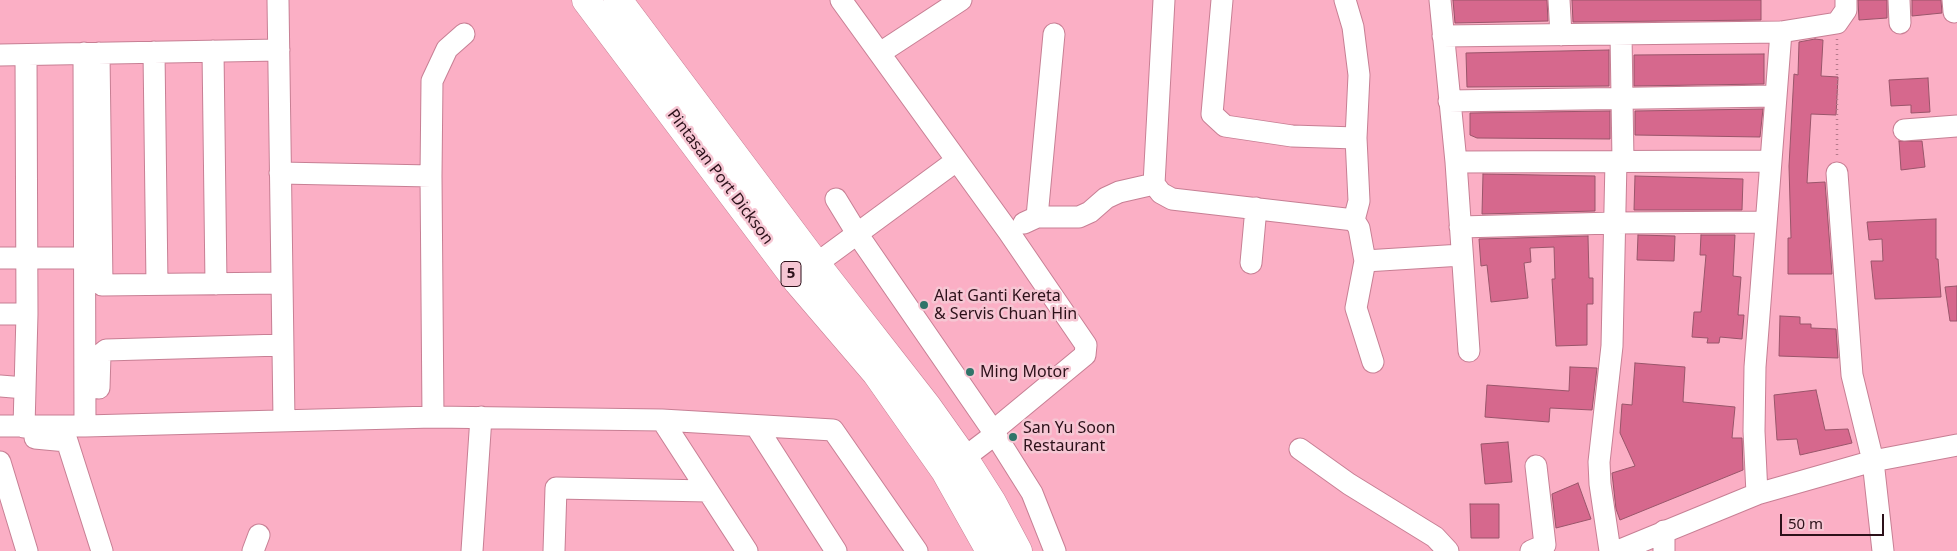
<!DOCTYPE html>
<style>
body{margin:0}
#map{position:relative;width:1957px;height:551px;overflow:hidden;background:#fbafc5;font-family:"Noto Sans",sans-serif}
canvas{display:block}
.scale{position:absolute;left:1780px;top:514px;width:104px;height:22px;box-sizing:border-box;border:2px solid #2c111a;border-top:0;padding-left:6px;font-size:15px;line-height:18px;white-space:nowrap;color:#2c111a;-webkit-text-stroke:4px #f6c6d3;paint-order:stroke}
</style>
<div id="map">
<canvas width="1957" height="551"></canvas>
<div class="scale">50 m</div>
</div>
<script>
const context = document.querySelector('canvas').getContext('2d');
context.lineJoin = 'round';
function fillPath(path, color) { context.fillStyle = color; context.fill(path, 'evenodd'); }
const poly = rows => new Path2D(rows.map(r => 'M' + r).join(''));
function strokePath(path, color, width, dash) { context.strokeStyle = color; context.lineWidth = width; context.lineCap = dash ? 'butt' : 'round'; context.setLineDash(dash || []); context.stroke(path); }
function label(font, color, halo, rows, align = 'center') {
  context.font = font + ' "Noto Sans",sans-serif'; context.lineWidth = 5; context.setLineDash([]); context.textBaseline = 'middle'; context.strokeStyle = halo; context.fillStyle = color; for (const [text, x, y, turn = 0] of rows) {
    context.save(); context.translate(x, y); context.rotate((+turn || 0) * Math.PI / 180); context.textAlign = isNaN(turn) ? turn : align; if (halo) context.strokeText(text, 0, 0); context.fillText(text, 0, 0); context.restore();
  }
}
const building = poly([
 [1453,0,1547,0,1548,21,1455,23,1453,0],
 [1572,0,1761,0,1761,20,1573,22,1572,0],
 [1858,0,1887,0,1887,18,1859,20,1858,0],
 [1912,0,1941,0,1942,13,1912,16,1912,0],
 [1815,39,1823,40,1821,76,1838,77,1836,115,1811,114,1807,183,1825,182,1832,274,1788,274,1788,238,1791,238,1789,166,1794,74,1798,75,1799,42,1815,39],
 [1609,50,1609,86,1467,87,1466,53,1609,50],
 [1764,54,1764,84,1634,86,1634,55,1764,54],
 [1928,78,1930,112,1911,113,1911,105,1891,106,1889,80,1928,78],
 [1763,109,1760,137,1635,135,1635,111,1763,109],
 [1610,111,1610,139,1477,138,1470,135,1470,113,1610,111],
 [1899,141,1922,141,1925,167,1901,170,1899,141],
 [1483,174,1595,176,1595,211,1482,214,1483,174],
 [1635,176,1743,179,1742,210,1634,210,1635,176],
 [1936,219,1936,259,1938,259,1941,297,1875,299,1871,261,1883,261,1882,239,1869,240,1867,222,1936,219],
 [1638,235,1675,236,1674,261,1637,260,1638,235],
 [1701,235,1735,235,1733,276,1741,277,1738,315,1744,315,1742,339,1720,337,1719,343,1707,343,1708,338,1692,337,1694,312,1701,312,1706,255,1700,255,1701,235],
 [1588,236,1589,278,1593,278,1593,304,1587,304,1587,345,1556,346,1552,279,1555,279,1554,247,1530,248,1531,262,1524,263,1528,298,1491,302,1487,265,1481,266,1479,239,1588,236],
 [1957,286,1957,321,1950,321,1945,287,1957,286],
 [1780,316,1800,317,1800,324,1811,324,1811,328,1836,329,1838,358,1779,356,1780,316],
 [1635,363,1685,367,1683,402,1735,407,1732,438,1742,438,1743,470,1620,520,1616,509,1612,473,1635,466,1620,433,1622,404,1632,405,1635,363],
 [1570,367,1597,368,1592,410,1550,408,1549,422,1485,417,1487,385,1569,391,1570,367],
 [1816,390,1825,430,1848,429,1852,443,1800,455,1797,439,1777,440,1774,395,1816,390],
 [1508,442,1512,482,1485,484,1481,444,1508,442],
 [1578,483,1591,519,1556,528,1552,494,1578,483],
 [1470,504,1499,504,1499,538,1471,538,1470,504]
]);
const path = poly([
 [1837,39,1837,156]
]);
const minor = poly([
 [278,0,284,420],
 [841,0,1008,231,1086,345,1085,355,993,431,989,439,964,458],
 [1164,0,1154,184,1161,193,1172,199,1354,220],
 [1222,0,1212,114,1225,126,1292,136,1356,138],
 [1345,0,1353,27,1359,75,1356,138,1359,201,1354,220,1359,228,1365,261,1356,308,1373,362],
 [1440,0,1456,162,1469,351],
 [1559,0,1561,35],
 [1899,0,1900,23],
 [1953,0,1954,12],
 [1621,34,1623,161],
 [1443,36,1781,32,1837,23,1846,10,1846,0],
 [213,51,216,284],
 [154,52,157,284],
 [84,53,85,426],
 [99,53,102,285,281,283],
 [880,53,961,0],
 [0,55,279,50],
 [1449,101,1776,96],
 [1904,130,1957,126],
 [1456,162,1771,161],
 [1837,173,1852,375,1873,461,1883,551],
 [431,176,432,81,447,49,464,34],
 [836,199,858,235,993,431,1032,493,1055,551],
 [1037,217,1054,34],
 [1024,223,1037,217,1079,217,1090,212,1106,198,1119,192,1154,184],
 [1460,227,1614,223,1766,222],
 [0,258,84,258],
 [1365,261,1462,255],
 [1251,263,1256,208],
 [816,264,956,161],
 [0,314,27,314],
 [0,386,25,388],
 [99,388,100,355,106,350,282,345],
 [433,417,662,420,747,551],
 [662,420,833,430,917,551],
 [0,426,85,426,433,417,431,176,280,173],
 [756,426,836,551],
 [24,427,27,314,26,55],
 [35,438,67,441,102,551],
 [1300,449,1349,484,1435,537,1448,551],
 [0,462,27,551],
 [1757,494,1754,431,1755,367,1781,32],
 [253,551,259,535],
 [472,551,481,417],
 [554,551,556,488,708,491],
 [1531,551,1545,545,1536,466],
 [1610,551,1600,484,1599,462,1612,346,1616,161],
 [1618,551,1757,494,1873,461,1957,445],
 [1664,551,1664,531]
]);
const highway = poly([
 [586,0,798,282,876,373,945,471,990,551],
 [618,0,816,264,927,406,964,458,992,502,1018,551]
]);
const markers = [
 [924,305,5,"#2f7469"],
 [970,372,5,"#2f7469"],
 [1013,437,5,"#2f7469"]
];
const shields = [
 [791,274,20]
];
const shieldNames = [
 ["5",791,274]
];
const streetNames = [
 ["Pintasan Port Dickson",720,177,53]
];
const poiNames = [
 ["Alat Ganti Kereta",934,296],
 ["& Servis Chuan Hin",934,314],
 ["Ming Motor",980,372],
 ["San Yu Soon",1023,428],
 ["Restaurant",1023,446]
];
fillPath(building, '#d6688d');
strokePath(building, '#99556a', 1);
strokePath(minor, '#c77f94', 23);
strokePath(highway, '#c77f94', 29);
strokePath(path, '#b67a8c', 2.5, [1, 4]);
strokePath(minor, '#fff', 21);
strokePath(highway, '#fff', 28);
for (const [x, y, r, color] of markers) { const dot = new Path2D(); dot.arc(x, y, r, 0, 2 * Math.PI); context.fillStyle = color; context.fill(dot); strokePath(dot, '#f6c6d3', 2); }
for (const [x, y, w] of shields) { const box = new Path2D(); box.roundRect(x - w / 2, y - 12.5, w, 25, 4); context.fillStyle = '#f6c6d3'; context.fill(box); strokePath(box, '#2c111a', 1); }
label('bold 15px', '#2c111a', null, shieldNames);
label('16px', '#2c111a', '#f6c6d3', streetNames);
label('16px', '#2c111a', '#f6c6d3', poiNames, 'left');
</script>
